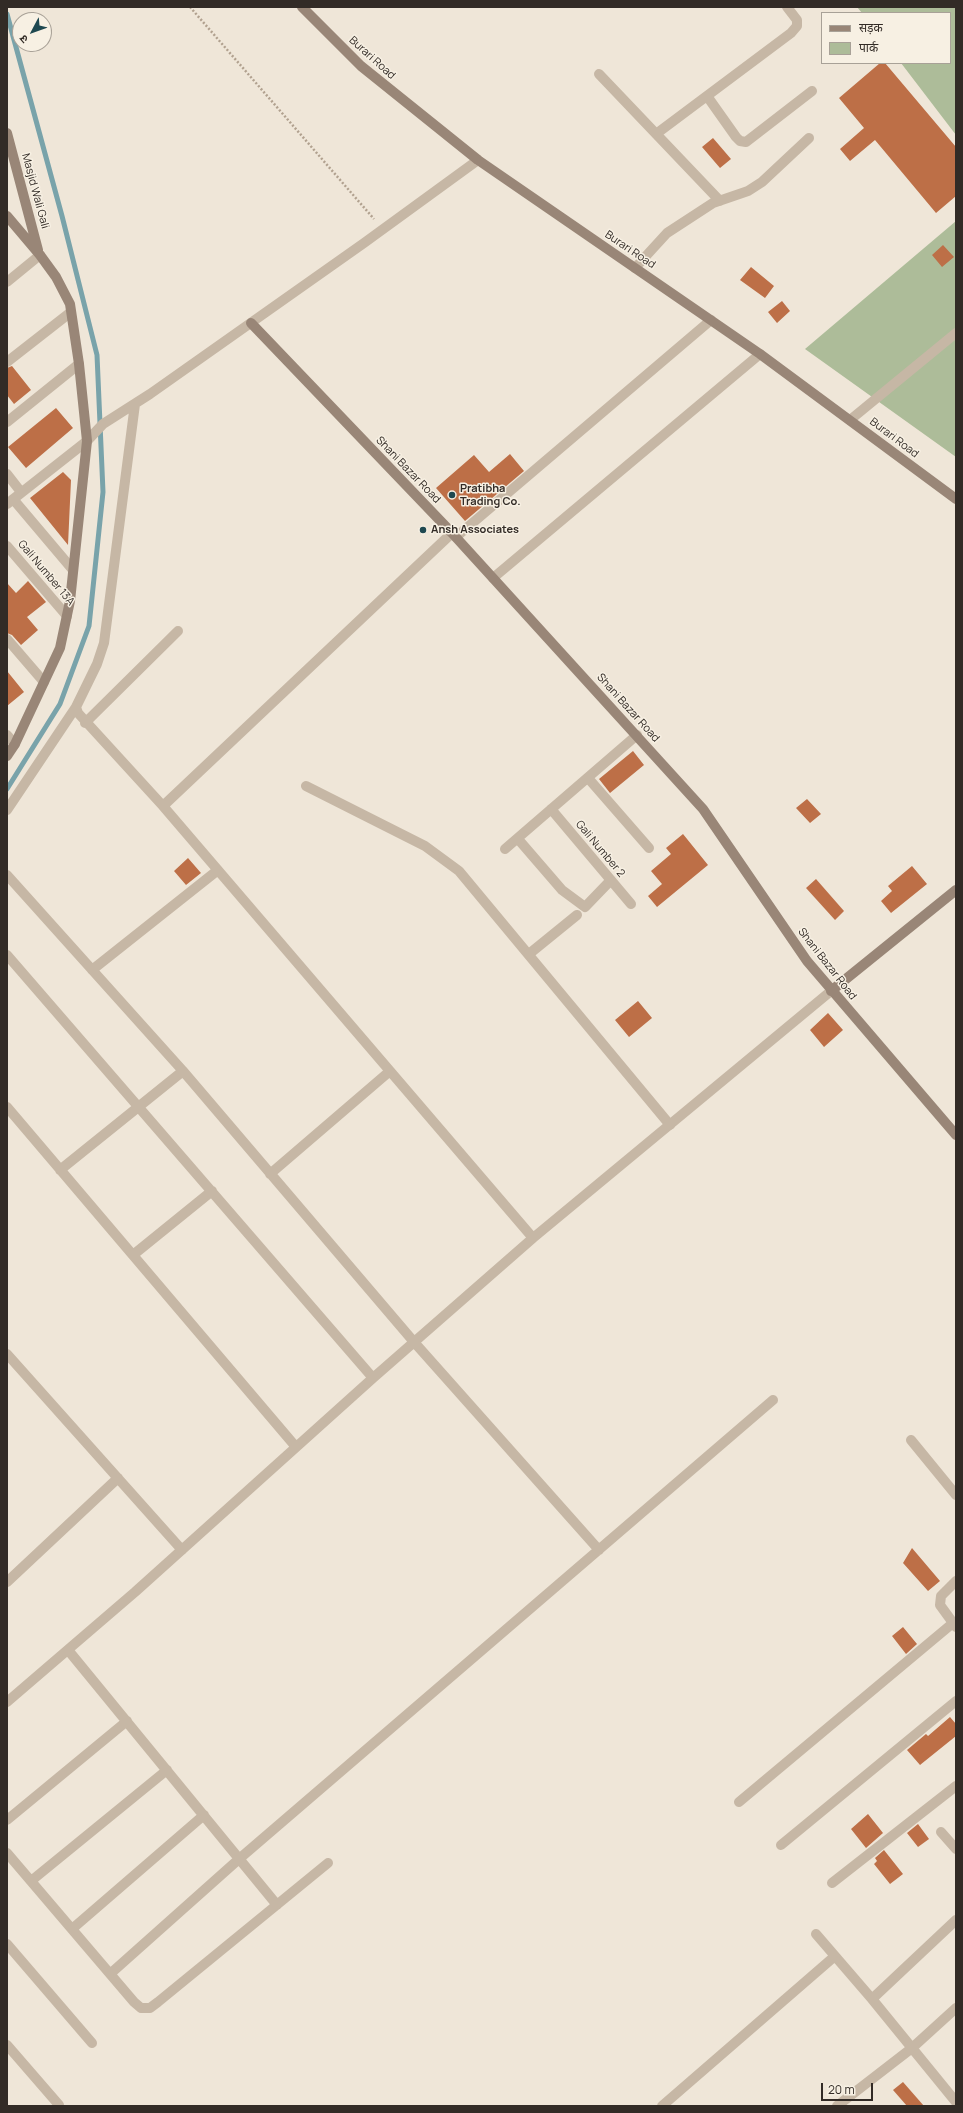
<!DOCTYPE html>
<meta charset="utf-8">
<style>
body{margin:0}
#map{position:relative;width:963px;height:2113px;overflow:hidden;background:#efe6d8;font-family:Manrope,"Noto Sans Devanagari",sans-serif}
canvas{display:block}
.frame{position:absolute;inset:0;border:8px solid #322b26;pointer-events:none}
.legend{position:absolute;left:821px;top:12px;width:130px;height:52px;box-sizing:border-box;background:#f7f0e3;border:1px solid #a8a197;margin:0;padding:5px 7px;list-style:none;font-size:12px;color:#322b26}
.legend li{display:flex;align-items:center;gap:8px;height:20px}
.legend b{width:20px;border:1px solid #a8a197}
.north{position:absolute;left:12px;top:12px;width:40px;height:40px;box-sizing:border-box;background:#f7f0e3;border:1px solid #a8a197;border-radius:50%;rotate:229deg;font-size:11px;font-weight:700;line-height:16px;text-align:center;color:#322b26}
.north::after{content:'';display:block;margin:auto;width:14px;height:18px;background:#1e4850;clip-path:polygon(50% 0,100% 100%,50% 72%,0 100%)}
.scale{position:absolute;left:821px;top:2083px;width:52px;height:18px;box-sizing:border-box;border:2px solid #322b26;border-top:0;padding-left:5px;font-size:12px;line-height:14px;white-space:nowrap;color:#322b26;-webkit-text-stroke:3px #f7f0e3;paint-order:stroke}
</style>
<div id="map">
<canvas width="963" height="2113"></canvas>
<div class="frame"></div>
<ul class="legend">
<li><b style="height:5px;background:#998677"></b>सड़क</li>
<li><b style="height:11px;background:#adbc99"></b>पार्क</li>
</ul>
<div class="north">उ</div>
<div class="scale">20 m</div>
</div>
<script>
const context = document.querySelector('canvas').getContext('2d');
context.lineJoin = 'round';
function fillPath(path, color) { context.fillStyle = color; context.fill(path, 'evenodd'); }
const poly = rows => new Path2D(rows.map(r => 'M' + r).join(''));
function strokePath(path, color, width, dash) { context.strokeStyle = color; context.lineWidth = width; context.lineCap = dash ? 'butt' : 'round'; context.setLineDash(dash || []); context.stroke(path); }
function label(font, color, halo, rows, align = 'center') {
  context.font = font + ' Manrope,sans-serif'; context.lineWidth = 3; context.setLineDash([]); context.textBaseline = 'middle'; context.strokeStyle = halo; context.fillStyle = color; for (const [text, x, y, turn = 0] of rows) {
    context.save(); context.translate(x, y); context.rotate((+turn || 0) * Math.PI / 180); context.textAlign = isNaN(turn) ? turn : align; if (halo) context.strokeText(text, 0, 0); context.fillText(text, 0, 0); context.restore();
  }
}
const green = poly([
 [857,7,956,7,956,135,901,63,950,63,950,13,862,13],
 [956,221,956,457,805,349]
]);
const stream = poly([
 [7,14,62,216,97,355,103,492,89,626,60,704,7,789]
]);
const building = poly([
 [880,63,885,63,956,147,956,196,936,213,875,140,850,161,840,149,864,128,839,98],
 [713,138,731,159,720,168,702,147],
 [943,245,954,257,942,267,932,255],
 [751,267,774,286,765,298,740,280],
 [782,301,790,311,777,323,768,312],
 [12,366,31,390,14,404,7,395,7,368],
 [56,408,73,428,26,468,8,447],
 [510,454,524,471,465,521,436,488,474,455,489,472],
 [63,472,71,480,68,545,30,498],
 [28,581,46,602,27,617,38,630,21,645,12,635,7,633,7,583,16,593],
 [7,671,24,692,7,706],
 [633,751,644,765,610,793,599,779],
 [807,799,821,814,810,823,796,808],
 [683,834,708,865,657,907,648,896,662,884,651,871,671,854,666,848],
 [188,858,201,873,186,885,174,871],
 [912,866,927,884,891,913,881,901,892,891,888,886],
 [816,879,844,911,835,920,806,888],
 [638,1001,652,1018,629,1037,615,1020],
 [828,1013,843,1030,824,1047,810,1030],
 [912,1548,940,1581,928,1591,903,1563],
 [903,1627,917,1644,906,1654,892,1636],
 [950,1717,956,1724,956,1736,920,1765,907,1750,926,1734,928,1736],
 [868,1814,883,1833,866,1848,851,1829],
 [918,1824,929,1839,918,1847,907,1833],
 [884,1850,903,1874,890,1884,874,1864,877,1861,875,1858],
 [903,2082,924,2106,907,2106,893,2090]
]);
const path = poly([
 [190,7,374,219]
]);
const lane = poly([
 [850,420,956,333],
 [306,786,425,846,459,871,670,1125]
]);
const street = poly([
 [599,74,720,201],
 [707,96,736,137,740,141,746,142,812,91],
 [656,134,791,33,797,26,797,20,787,7],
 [635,268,667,233,713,203,748,191,762,182,809,138],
 [7,282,40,255],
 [7,362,71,312],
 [135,404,104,643,97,664,76,707,78,713,163,806,533,1238],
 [7,422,79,364],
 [7,474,21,492],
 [13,499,73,570],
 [7,504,87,441,103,424,150,394,364,243,478,160],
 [456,537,711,320],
 [7,546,67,616],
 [493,578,760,354],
 [7,639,44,682],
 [85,723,178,631],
 [7,735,15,744],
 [588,778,649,848],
 [163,806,452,533],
 [551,809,631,904],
 [7,810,76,707],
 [518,839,562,890,585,907,611,880],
 [505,849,637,735],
 [7,875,183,1071,414,1342,599,1550],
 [529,954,577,915],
 [7,955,373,1378],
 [92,970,218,870],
 [7,1107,296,1447],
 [60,1170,183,1071],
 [270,1174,390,1071],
 [133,1255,212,1191],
 [7,1354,182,1550],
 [911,1440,956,1495],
 [956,1581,941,1596,940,1605,956,1627],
 [7,1582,118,1478],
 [68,1650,277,1905],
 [7,1702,135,1592,373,1378,533,1238,831,991],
 [739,1802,953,1623],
 [7,1820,127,1721],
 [941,1832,956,1849],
 [781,1845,956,1701],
 [7,1853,134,2002,141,2008,150,2008,158,2002,328,1863],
 [31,1881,167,1770],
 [832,1883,956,1786],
 [72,1929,204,1815],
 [816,1934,872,1999,956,2102],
 [7,1944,92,2043],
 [110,1974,239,1859,773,1400],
 [872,1999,956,1920],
 [7,2045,59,2105],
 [662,2106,835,1956],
 [837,2106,912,2048,956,2008]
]);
const secondary = poly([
 [302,7,361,66,478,160,760,354,956,499],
 [7,133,38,250],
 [7,216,40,255,56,277,70,304,79,364,87,441,70,601,60,648,15,744,7,756],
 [251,323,452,533,703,809,807,961,956,1135],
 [831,991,956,890]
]);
const markers = [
 [452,495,4,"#1e4850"],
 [423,530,4,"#1e4850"]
];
const streetNames = [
 ["Burari Road",372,58,42],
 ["Masjid Wali Gali",35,191,75],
 ["Burari Road",630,250,34],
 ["Burari Road",894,438,37],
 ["Shani Bazar Road",408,470,46],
 ["Gali Number 13A",46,573,50],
 ["Shani Bazar Road",628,708,48],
 ["Gali Number 2",600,849,50],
 ["Shani Bazar Road",827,964,52]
];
const poiNames = [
 ["Pratibha",460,489],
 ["Trading Co.",460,502],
 ["Ansh Associates",431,530]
];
fillPath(green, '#adbc99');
strokePath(stream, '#79a3aa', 5);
fillPath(building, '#bd6f47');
strokePath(path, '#b1a18f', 2.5, [2, 2]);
strokePath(lane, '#c6b7a5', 10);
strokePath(street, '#c6b7a5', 10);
strokePath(secondary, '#998677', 10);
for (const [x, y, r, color] of markers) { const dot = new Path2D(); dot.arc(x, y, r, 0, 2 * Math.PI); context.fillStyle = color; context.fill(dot); strokePath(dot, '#f7f0e3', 1.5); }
label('11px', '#322b26', '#f7f0e3', streetNames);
label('bold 11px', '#322b26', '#f7f0e3', poiNames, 'left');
</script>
